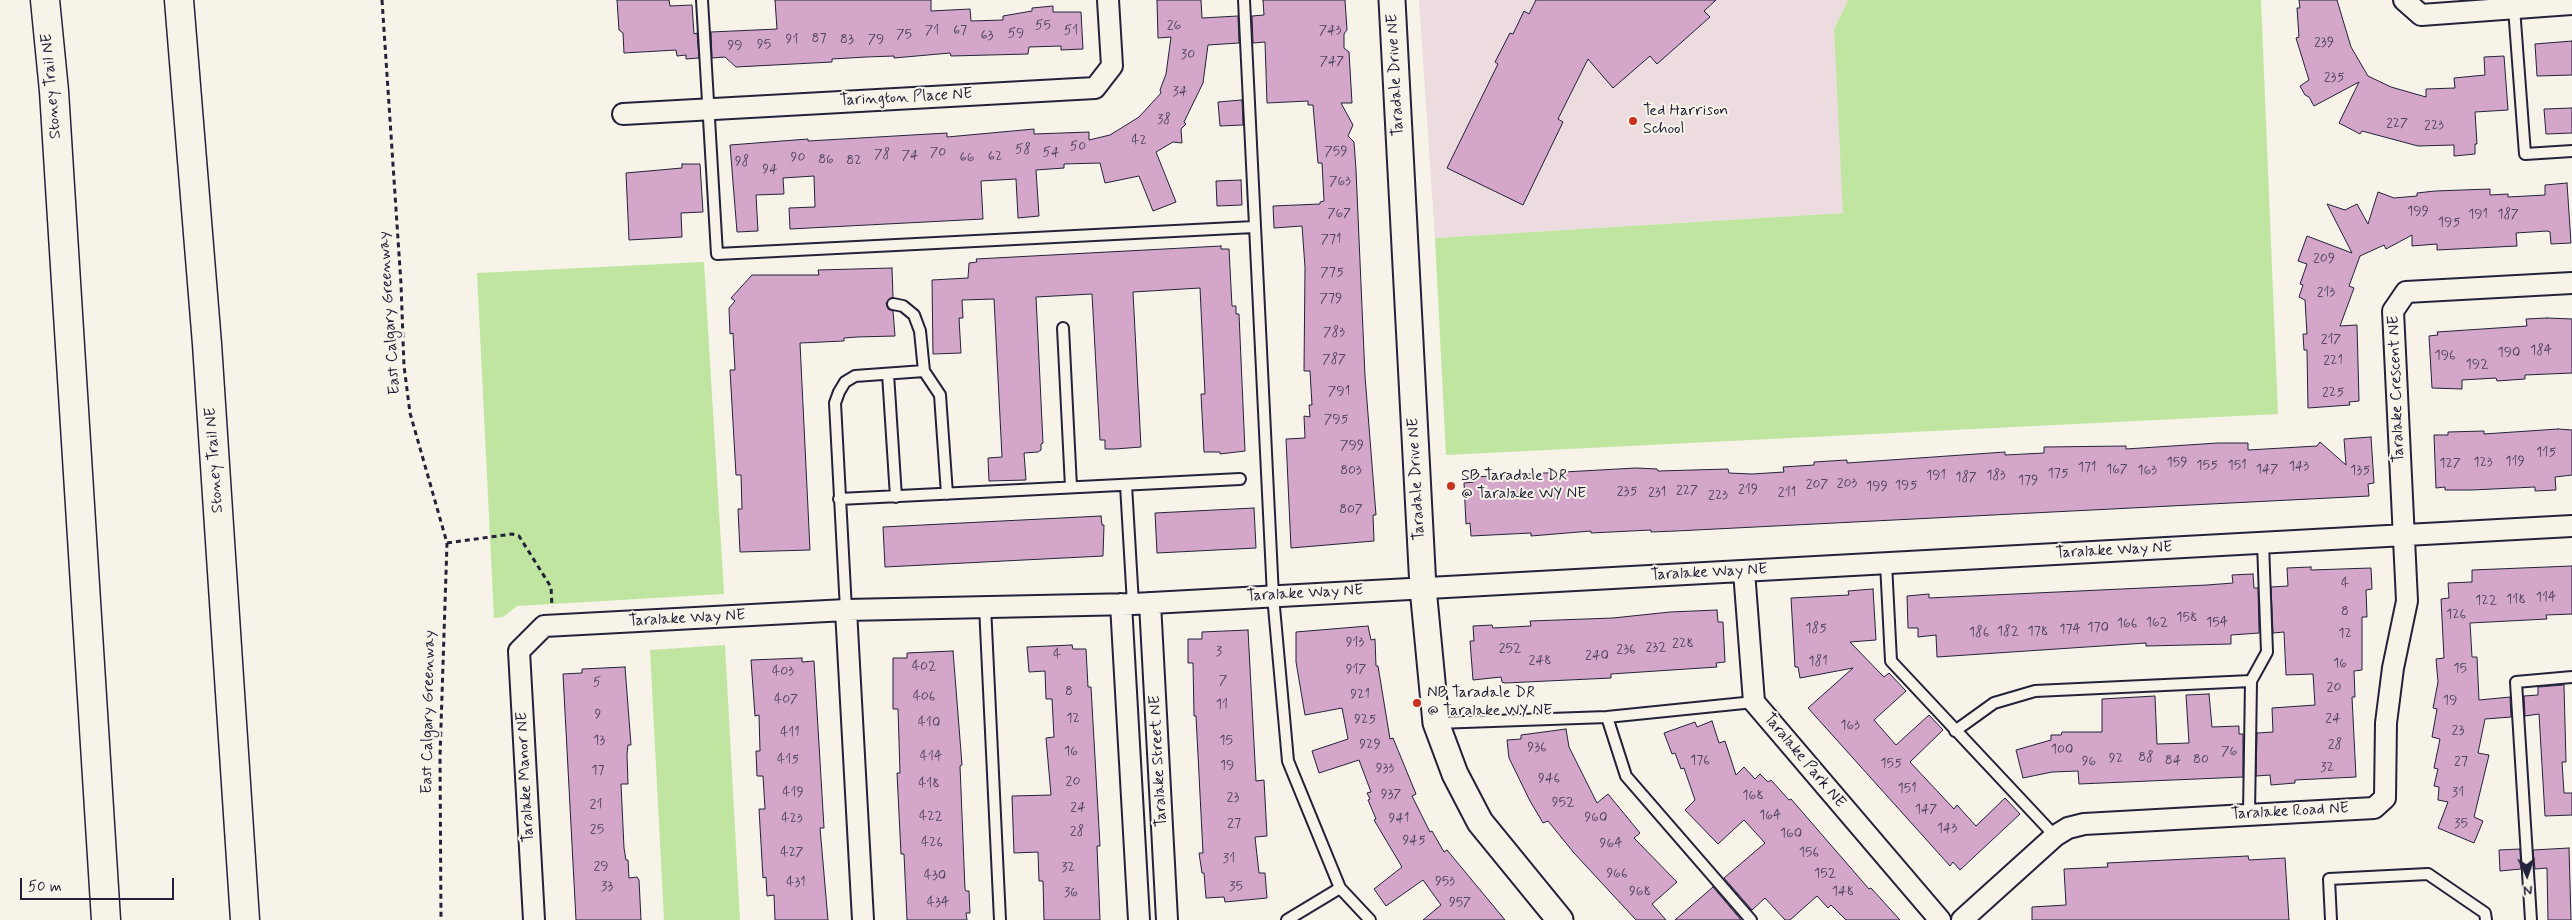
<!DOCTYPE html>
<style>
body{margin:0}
#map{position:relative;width:2572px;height:920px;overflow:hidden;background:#f7f3e8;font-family:Mynerve,sans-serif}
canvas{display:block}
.north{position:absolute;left:2502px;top:850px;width:50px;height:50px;-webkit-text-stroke:4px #f7f3e8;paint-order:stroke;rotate:177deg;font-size:14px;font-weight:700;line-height:20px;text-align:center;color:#22223b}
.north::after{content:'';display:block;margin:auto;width:18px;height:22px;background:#22223b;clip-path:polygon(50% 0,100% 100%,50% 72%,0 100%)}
.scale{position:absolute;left:20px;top:878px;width:154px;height:22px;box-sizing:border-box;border:2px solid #22223b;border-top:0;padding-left:6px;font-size:15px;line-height:18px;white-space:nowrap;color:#22223b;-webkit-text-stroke:4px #f7f3e8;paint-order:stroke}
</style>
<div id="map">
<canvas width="2572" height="920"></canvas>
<div class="north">N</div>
<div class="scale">50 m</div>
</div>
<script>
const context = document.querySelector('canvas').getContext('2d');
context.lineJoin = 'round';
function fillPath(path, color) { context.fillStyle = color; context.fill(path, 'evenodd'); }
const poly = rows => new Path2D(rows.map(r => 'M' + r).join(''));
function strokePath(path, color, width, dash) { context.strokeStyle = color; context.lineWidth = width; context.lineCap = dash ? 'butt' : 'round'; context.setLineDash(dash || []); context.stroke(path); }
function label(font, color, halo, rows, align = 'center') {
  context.font = font + ' Mynerve,sans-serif'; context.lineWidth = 4; context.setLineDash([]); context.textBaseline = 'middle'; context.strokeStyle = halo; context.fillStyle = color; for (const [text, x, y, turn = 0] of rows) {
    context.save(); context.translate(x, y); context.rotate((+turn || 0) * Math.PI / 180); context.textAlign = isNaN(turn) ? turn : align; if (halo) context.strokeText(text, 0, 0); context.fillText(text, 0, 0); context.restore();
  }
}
const built = poly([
 [1419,0,1848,0,1834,29,1844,213,1435,238]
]);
const green = poly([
 [1848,0,2261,0,2278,414,1446,455,1435,238,1843,213,1834,29],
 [704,262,724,594,517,606,503,617,494,618,477,273],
 [725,645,740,920,664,920,650,650]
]);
const building = poly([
 [617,0,669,0,670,6,692,5,694,34,697,33,699,58,686,59,686,55,677,56,676,50,624,53,623,33,619,30,617,0],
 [775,0,931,0,931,11,970,9,971,21,1003,20,1003,16,1032,11,1032,8,1053,6,1053,12,1081,12,1083,49,1061,50,1061,46,1029,47,1028,54,951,56,950,53,894,58,894,56,866,57,832,59,832,62,736,67,725,57,712,58,711,32,777,29,775,0],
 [1157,0,1201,0,1202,18,1238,16,1239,43,1208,45,1203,83,1184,122,1186,124,1181,129,1182,143,1173,142,1156,152,1176,202,1153,211,1139,176,1105,183,1100,163,1064,164,1064,168,1036,170,1039,216,1018,218,1016,179,981,181,983,219,790,229,789,208,815,207,814,176,783,178,784,194,756,195,758,231,737,232,730,145,808,139,808,141,947,133,947,137,1034,129,1034,134,1089,132,1089,140,1110,135,1139,117,1161,93,1160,90,1166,74,1171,37,1158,38,1157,0],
 [1263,0,1345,0,1347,30,1344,34,1344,48,1349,52,1352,103,1341,103,1353,125,1348,136,1354,142,1356,170,1365,376,1376,515,1373,515,1374,541,1291,548,1286,439,1305,438,1304,416,1310,417,1309,405,1312,405,1310,371,1304,371,1305,267,1302,226,1274,228,1273,206,1320,204,1320,202,1324,201,1322,163,1318,163,1313,105,1308,105,1308,101,1267,103,1265,42,1253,43,1252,16,1264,15,1263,0],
 [1536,0,1716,0,1704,11,1710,17,1657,64,1650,56,1613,88,1588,59,1558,119,1563,122,1523,205,1447,168,1498,64,1495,62,1510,33,1513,34,1524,11,1529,14,1536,0],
 [2299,0,2337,0,2351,47,2368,76,2391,87,2426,97,2426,89,2455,88,2454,78,2485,75,2484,57,2504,56,2508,110,2475,112,2477,144,2475,144,2475,154,2454,156,2454,145,2418,146,2362,131,2360,134,2339,123,2359,82,2314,106,2309,97,2305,95,2300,86,2309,80,2296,38,2299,37,2297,8,2300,8,2299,0],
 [2572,41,2572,75,2537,76,2535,44,2572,41],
 [1242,100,1243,125,1220,126,1218,102,1242,100],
 [2572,108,2572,133,2546,134,2544,109,2572,108],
 [682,164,700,164,703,212,681,213,682,237,629,240,626,173,682,168,682,164],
 [1241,180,1242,205,1217,206,1216,181,1241,180],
 [2567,183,2571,243,2551,244,2550,232,2547,231,2516,233,2517,246,2437,250,2437,244,2412,246,2412,235,2386,249,2384,245,2360,256,2349,286,2354,288,2340,326,2357,325,2359,401,2349,402,2350,405,2308,408,2307,350,2304,350,2303,334,2307,334,2305,300,2299,297,2303,285,2300,284,2307,264,2298,261,2307,236,2352,253,2327,204,2345,210,2357,204,2368,224,2378,192,2394,198,2417,196,2417,193,2435,191,2490,189,2490,195,2508,194,2508,197,2545,195,2545,185,2567,183],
 [1221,246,1221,249,1229,249,1232,306,1236,306,1236,314,1239,314,1245,451,1220,454,1220,452,1204,452,1201,394,1205,394,1200,288,1133,292,1141,447,1115,449,1105,449,1105,440,1100,440,1092,294,1036,297,1043,443,1041,444,1041,450,1038,452,1024,453,1026,480,989,481,988,458,1002,457,994,299,962,300,963,318,959,318,961,353,933,354,932,280,968,278,969,263,977,262,976,259,1221,246],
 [892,268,893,297,886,303,888,309,893,311,895,336,857,337,844,338,844,341,800,343,810,550,740,552,738,509,742,509,741,475,736,475,730,370,735,370,733,333,730,334,729,308,735,301,731,298,752,275,819,275,818,270,892,268],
 [2547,318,2572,319,2572,373,2525,375,2525,379,2497,381,2496,378,2462,380,2462,389,2432,388,2429,336,2438,335,2437,332,2527,326,2526,319,2547,318],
 [2558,429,2572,430,2572,475,2555,477,2556,490,2535,491,2535,487,2472,490,2445,490,2445,487,2436,488,2434,435,2448,435,2448,432,2484,431,2484,434,2558,429],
 [2371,437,2374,483,2368,484,2369,496,1676,531,1651,532,1651,530,1591,533,1591,531,1531,536,1531,533,1471,536,1470,523,1466,524,1464,483,1474,482,1473,477,1636,468,1657,469,1658,471,1728,469,1729,473,1752,474,1784,472,1783,467,1814,465,1814,462,1847,460,1847,463,2005,452,2005,455,2044,453,2044,447,2126,446,2126,449,2218,443,2248,443,2248,450,2317,446,2320,442,2346,465,2344,439,2371,437],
 [1254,508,1256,548,1157,553,1155,513,1254,508],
 [1101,516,1102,525,1104,525,1103,556,885,567,883,527,1101,516],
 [2572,566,2572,614,2546,615,2547,619,2470,623,2472,657,2477,657,2479,700,2510,697,2511,717,2485,719,2478,753,2489,755,2474,817,2483,821,2474,843,2438,828,2448,802,2438,800,2439,787,2434,786,2438,769,2434,768,2440,739,2432,737,2437,709,2433,708,2438,682,2436,659,2444,658,2441,599,2449,598,2448,583,2472,582,2472,570,2572,566],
 [2311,567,2311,570,2371,568,2372,589,2366,590,2367,617,2362,617,2362,670,2354,671,2355,697,2352,697,2356,777,2295,780,2295,783,2271,785,2270,775,2256,776,2257,733,2273,732,2272,708,2315,705,2313,674,2286,675,2284,632,2273,633,2271,587,2288,586,2287,568,2311,567],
 [2253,574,2254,588,2258,588,2259,633,2231,635,2231,644,2146,646,2146,643,1937,657,1936,635,1918,637,1918,628,1908,628,1907,596,1929,594,1929,598,2207,585,2233,583,2232,575,2253,574],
 [1873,589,1876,640,1850,642,1884,677,1889,673,1906,691,1874,720,1896,745,1929,715,1943,730,1910,762,1954,809,1957,805,1976,826,2005,798,2020,814,1960,870,1953,862,1950,866,1808,708,1853,668,1800,678,1798,667,1795,667,1791,598,1849,595,1848,591,1873,589],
 [1717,610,1718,622,1723,622,1725,662,1716,663,1717,667,1611,674,1611,678,1505,683,1502,682,1501,677,1473,680,1470,641,1474,641,1473,626,1492,625,1493,628,1531,626,1530,621,1613,618,1670,612,1717,610],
 [1368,626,1371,640,1375,639,1376,666,1378,666,1390,739,1393,738,1416,794,1412,796,1430,832,1432,831,1444,852,1447,850,1505,920,1423,920,1441,905,1423,880,1386,906,1374,889,1402,867,1374,820,1376,819,1368,800,1370,799,1367,793,1371,792,1359,760,1319,773,1312,751,1348,739,1342,708,1305,715,1296,662,1296,632,1368,626],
 [1248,630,1256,781,1264,780,1267,836,1255,837,1259,873,1265,873,1267,898,1225,902,1224,897,1206,898,1204,873,1202,873,1199,853,1203,853,1196,716,1194,716,1193,663,1188,663,1188,639,1202,639,1202,632,1248,630],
 [1072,645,1073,649,1086,649,1088,687,1091,687,1100,846,1097,846,1100,920,1044,920,1043,881,1039,881,1038,852,1014,853,1012,796,1051,795,1046,738,1054,737,1052,699,1046,699,1045,671,1029,672,1027,647,1072,645],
 [953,651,962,765,960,766,965,889,966,891,969,891,970,913,966,913,967,920,907,920,904,854,901,854,897,773,900,773,898,709,893,709,893,658,907,658,907,653,953,651],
 [802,658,802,662,814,661,824,828,820,828,828,920,775,920,774,895,767,896,766,877,763,878,759,809,765,809,763,776,757,776,756,751,760,751,759,715,755,716,751,660,802,658],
 [625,667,631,745,628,745,627,754,628,784,621,784,624,848,626,860,628,860,629,878,637,877,639,880,641,920,576,920,563,674,582,673,582,669,625,667],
 [2564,685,2566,762,2562,762,2564,793,2572,793,2572,815,2545,816,2539,714,2525,716,2524,696,2538,695,2538,687,2564,685],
 [2209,694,2212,727,2239,726,2239,734,2243,734,2243,777,2079,784,2078,771,2052,772,2023,778,2016,750,2051,740,2051,735,2061,735,2062,732,2102,732,2102,699,2155,696,2157,744,2189,743,2186,695,2209,694],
 [1712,721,1719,743,1725,741,1736,775,1744,767,1755,779,1760,774,1768,782,1771,780,1789,800,1791,799,1869,889,1871,888,1900,920,1846,920,1831,905,1828,908,1817,896,1790,920,1785,920,1765,898,1752,910,1724,878,1765,843,1744,820,1718,844,1685,810,1695,800,1684,768,1681,769,1675,753,1672,754,1664,733,1695,722,1697,727,1712,721],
 [1566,729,1569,747,1597,803,1608,794,1640,833,1634,838,1677,882,1652,904,1666,920,1636,920,1574,853,1548,821,1543,823,1530,801,1509,758,1507,740,1521,739,1521,735,1566,729],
 [2569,848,2571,920,2548,920,2547,868,2535,869,2533,850,2569,848],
 [2520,849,2521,869,2500,871,2499,850,2520,849],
 [2248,856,2249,860,2285,858,2289,920,2032,920,2032,907,2066,905,2064,869,2108,867,2107,863,2248,856],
 [1713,887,1741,920,1675,920,1713,887]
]);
const path = poly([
 [382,0,401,284,404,366,410,413,447,543,440,756,441,920],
 [447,543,512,534,519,536,551,587,552,607]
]);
const service = poly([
 [702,0,717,254,1254,227],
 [1244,0,1273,596,1288,761,1340,888,1370,920],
 [2514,8,2525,154,2572,151],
 [893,304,903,306,914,315,920,331,924,371],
 [1063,328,1071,487],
 [888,374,896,497],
 [1126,485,1133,604],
 [839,499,1240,479],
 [1886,563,1891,661,2055,836],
 [985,606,1000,920],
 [846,610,835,403,839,392,845,382,855,376,924,371,940,395,947,494],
 [1607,717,1626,776,1751,920],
 [1436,723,1607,717,1754,702],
 [1955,731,1994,703,2035,691,2251,681],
 [2249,814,2251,681,2267,652,2263,543],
 [1287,920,1340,888],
 [2331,920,2329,879,2428,874,2485,913,2486,920],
 [2531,920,2516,682,2572,677]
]);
const minor = poly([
 [2404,0,2421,15,2572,4],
 [623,114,1095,88,1112,66,1108,0],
 [1744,571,1754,702,1940,920],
 [1150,603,1167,920],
 [1121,604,1139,920],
 [846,610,863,920],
 [534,920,519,651,544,626,846,610,1133,604,2572,526],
 [1962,920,2055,836,2068,828,2084,824,2374,808,2385,798,2386,723,2393,668,2407,601,2393,311,2406,292,2572,283]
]);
const tertiary = poly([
 [1392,0,1423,588,1436,723,1455,774,1480,822,1560,920]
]);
const motorway = poly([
 [45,0,54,91,106,920],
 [179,0,207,344,245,920]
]);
const markers = [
 [1633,121,5,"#c8321e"],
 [1451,486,5,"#c8321e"],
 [1417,703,5,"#c8321e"]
];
const numberNames = [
 ["55",1043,26],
 ["26",1174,26],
 ["71",932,31],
 ["67",960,31],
 ["51",1071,31],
 ["743",1330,31],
 ["59",1016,34],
 ["75",904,35],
 ["63",987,36],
 ["87",819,39],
 ["91",792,40],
 ["83",847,40],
 ["79",876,40],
 ["239",2324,43],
 ["95",764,45],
 ["99",735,46],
 ["30",1188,55],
 ["747",1332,62],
 ["235",2334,78],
 ["34",1180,92],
 ["38",1164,120],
 ["227",2397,124],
 ["223",2434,126],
 ["42",1139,141],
 ["50",1078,147],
 ["58",1023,150],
 ["759",1336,152],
 ["70",938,153],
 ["54",1051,153],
 ["78",882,155],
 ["74",910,156],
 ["62",995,157],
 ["90",798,158],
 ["66",967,158],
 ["86",826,160],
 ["82",854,161],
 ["98",742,162],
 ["94",770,170],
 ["763",1340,182],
 ["199",2418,212],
 ["767",1339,214],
 ["191",2478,215],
 ["187",2508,215],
 ["195",2449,223],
 ["771",1331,240],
 ["209",2324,259],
 ["775",1332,273],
 ["213",2326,293],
 ["779",1331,299],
 ["783",1334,333],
 ["217",2331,340],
 ["184",2541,351],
 ["190",2509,353],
 ["196",2445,356],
 ["787",1334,360],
 ["221",2333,361],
 ["192",2477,365],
 ["791",1339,392],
 ["225",2333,393],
 ["795",1336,420],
 ["799",1352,446],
 ["115",2546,453],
 ["119",2515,462],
 ["159",2177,463],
 ["123",2483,463],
 ["127",2450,464],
 ["155",2207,466],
 ["151",2237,466],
 ["143",2299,467],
 ["171",2087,468],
 ["167",2117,470],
 ["147",2267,470],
 ["803",1351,471],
 ["163",2147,471],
 ["135",2360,471],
 ["175",2058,474],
 ["191",1936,476],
 ["183",1996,476],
 ["187",1966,478],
 ["179",2028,481],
 ["203",1847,484],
 ["207",1817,485],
 ["195",1906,486],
 ["199",1877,487],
 ["219",1748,490],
 ["227",1687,491],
 ["235",1627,492],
 ["231",1657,493],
 ["211",1787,493],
 ["223",1718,496],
 ["807",1351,510],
 ["4",2345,584],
 ["114",2546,598],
 ["118",2516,600],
 ["122",2486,601],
 ["8",2345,612],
 ["126",2456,615],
 ["158",2187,618],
 ["162",2157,623],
 ["154",2217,623],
 ["166",2127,624],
 ["170",2098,628],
 ["185",1816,629],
 ["174",2070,630],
 ["182",2008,632],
 ["178",2038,632],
 ["186",1979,633],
 ["12",2345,634],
 ["913",1355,643],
 ["228",1683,644],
 ["232",1656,648],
 ["252",1510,649],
 ["236",1626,650],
 ["3",1219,652],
 ["4",1057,655],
 ["240",1597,656],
 ["248",1540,661],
 ["181",1818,662],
 ["16",2340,664],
 ["402",924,667],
 ["15",2460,669],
 ["917",1356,670],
 ["403",783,672],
 ["7",1223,681],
 ["5",597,683],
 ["20",2334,688],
 ["8",1069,692],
 ["921",1360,695],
 ["406",924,697],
 ["407",786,700],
 ["19",2450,701],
 ["11",1222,705],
 ["9",598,715],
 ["12",1073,719],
 ["24",2333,719],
 ["925",1365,720],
 ["410",929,723],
 ["163",1850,726],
 ["23",2458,731],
 ["411",790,733],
 ["13",599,741],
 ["15",1226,741],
 ["929",1370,745],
 ["28",2335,745],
 ["936",1537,748],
 ["100",2062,750],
 ["16",1071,752],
 ["76",2229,752],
 ["414",931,757],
 ["88",2146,758],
 ["92",2116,759],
 ["415",788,760],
 ["80",2201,760],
 ["176",1700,761],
 ["84",2173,761],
 ["96",2089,762],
 ["27",2461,762],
 ["155",1891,764],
 ["19",1227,766],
 ["32",2327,768],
 ["933",1385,769],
 ["17",598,771],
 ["946",1549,779],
 ["20",1073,782],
 ["418",929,784],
 ["151",1907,789],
 ["419",793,793],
 ["31",2458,793],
 ["937",1391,795],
 ["168",1753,796],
 ["23",1233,798],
 ["952",1563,803],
 ["21",596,805],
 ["24",1078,808],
 ["147",1926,810],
 ["164",1770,816],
 ["422",931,817],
 ["960",1596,818],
 ["423",792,819],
 ["941",1399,819],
 ["27",1234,824],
 ["35",2461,824],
 ["143",1947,829],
 ["25",597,830],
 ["28",1077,832],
 ["160",1791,834],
 ["945",1414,841],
 ["426",932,843],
 ["964",1611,844],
 ["427",792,853],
 ["156",1809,853],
 ["31",1229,859],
 ["29",601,867],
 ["32",1068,868],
 ["966",1617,874],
 ["152",1825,874],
 ["430",935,876],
 ["953",1445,882],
 ["431",796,883],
 ["33",607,887],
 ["35",1236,887],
 ["968",1640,892],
 ["148",1843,892],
 ["36",1071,893],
 ["434",938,903],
 ["957",1460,903]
];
const streetNames = [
 ["Taradale Drive NE",1396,75,-93],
 ["Stoney Trail NE",52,86,-95],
 ["Tarington Place NE",906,98,-3],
 ["East Calgary Greenway",390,313,-94],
 ["Taralake Crescent NE",2397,389,-92],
 ["Stoney Trail NE",215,460,-94],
 ["Taradale Drive NE",1417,479,-93],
 ["Taralake Way NE",2114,551,-3],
 ["Taralake Way NE",1709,573,-3],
 ["Taralake Way NE",1305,594,-3],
 ["Taralake Way NE",687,619,-3],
 ["East Calgary Greenway",429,712,-89],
 ["Taralake Street NE",1159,761,-93],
 ["Taralake Park NE",1804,761,50],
 ["Taralake Manor NE",526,777,-93],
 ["Taralake Road NE",2290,812,-3]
];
const poiNames = [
 ["Ted Harrison",1643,112],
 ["School",1643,130],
 ["SB Taradale DR",1461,477],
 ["@ Taralake WY NE",1461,495],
 ["NB Taradale DR",1427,694],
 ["@ Taralake WY NE",1427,712]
];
fillPath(built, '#ecdcdf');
fillPath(green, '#c0e5a0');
fillPath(building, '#d3a6ca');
strokePath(building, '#22223b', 1);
strokePath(service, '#22223b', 14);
strokePath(minor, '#22223b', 24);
strokePath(tertiary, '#22223b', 29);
strokePath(motorway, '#22223b', 31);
strokePath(path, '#22223b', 3, [5, 4]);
strokePath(service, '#f7f3e8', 10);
strokePath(minor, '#f7f3e8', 20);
strokePath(tertiary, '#f7f3e8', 25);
strokePath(motorway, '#f7f3e8', 28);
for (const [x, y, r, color] of markers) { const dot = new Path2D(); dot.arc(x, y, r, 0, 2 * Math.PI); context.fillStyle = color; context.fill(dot); strokePath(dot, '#f7f3e8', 2); }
label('14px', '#4e435f', null, numberNames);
label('16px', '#22223b', '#f7f3e8', streetNames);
label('16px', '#22223b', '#f7f3e8', poiNames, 'left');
</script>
